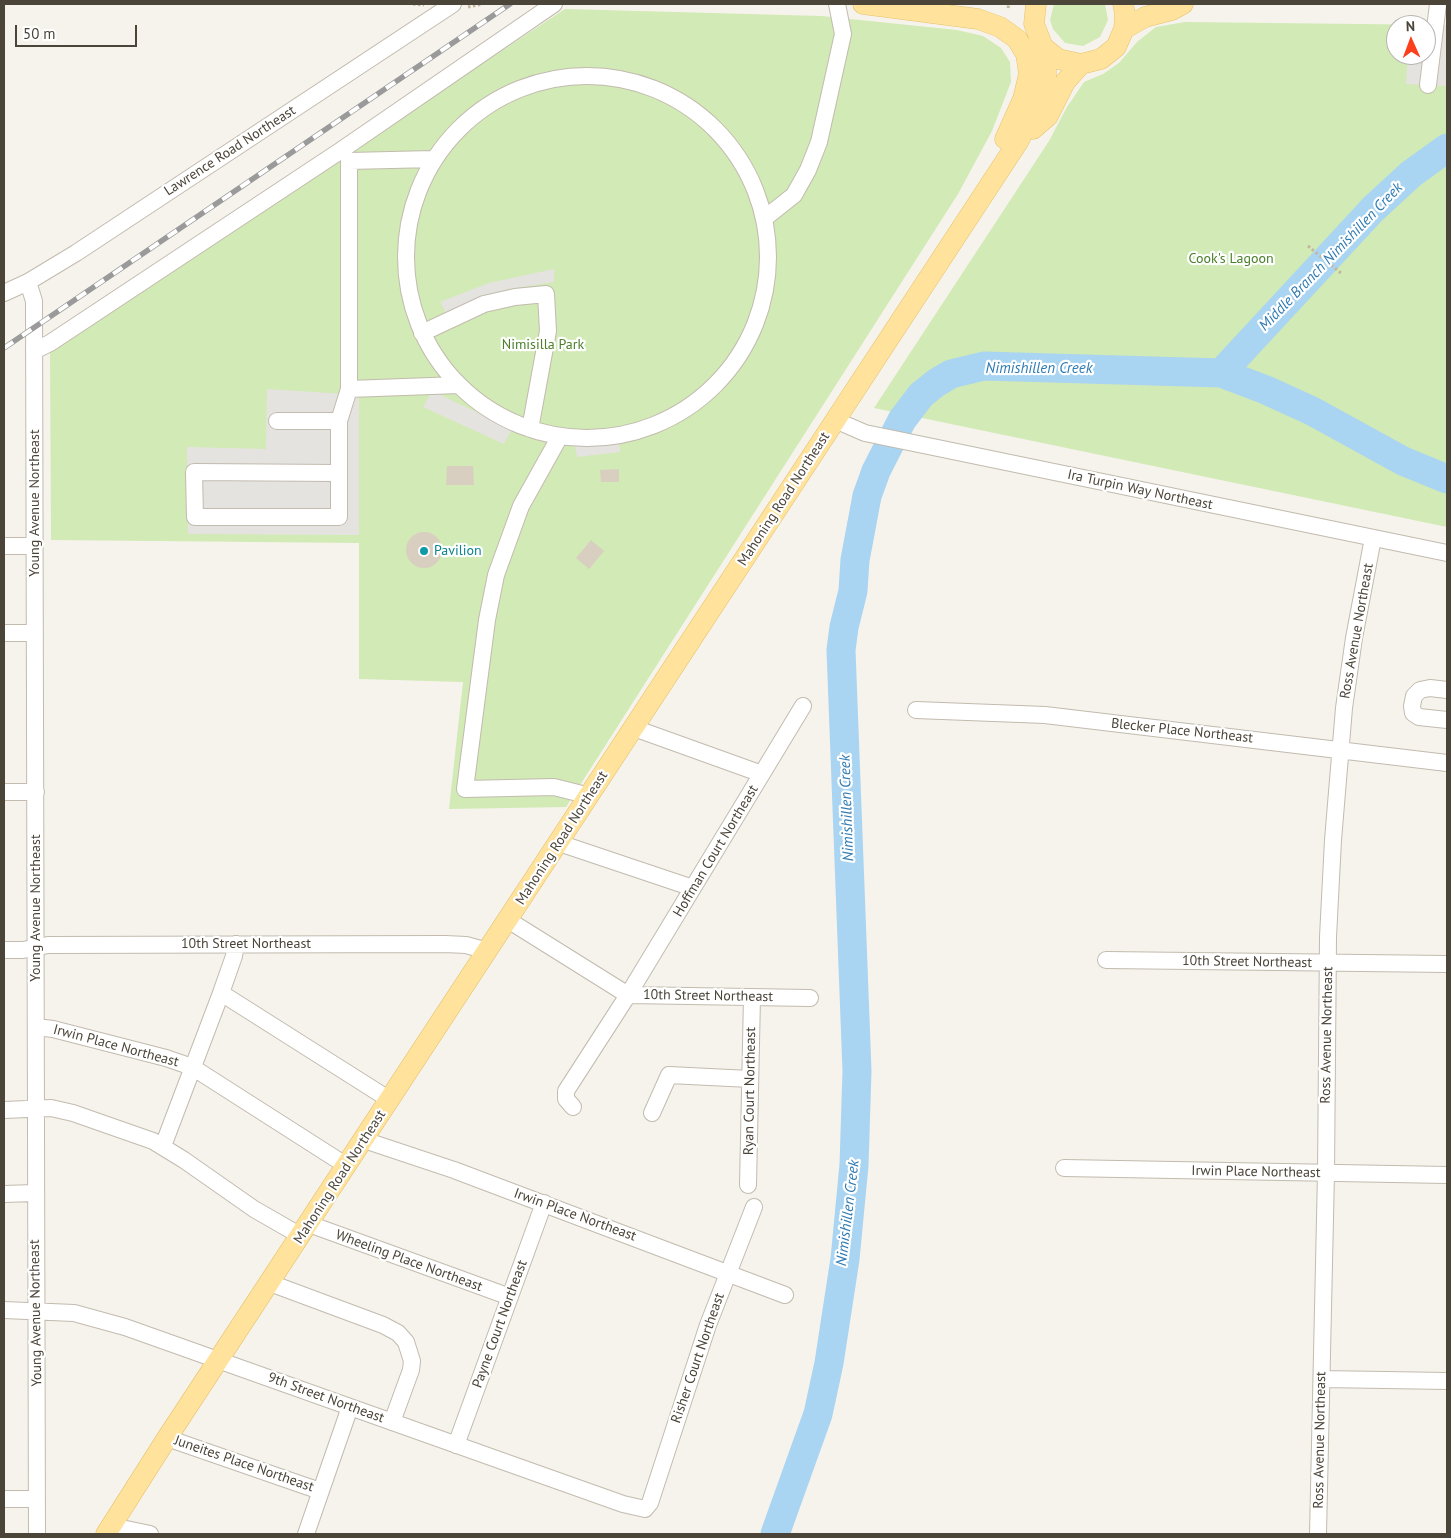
<!DOCTYPE html>
<style>
body{margin:0}
#map{position:relative;width:1451px;height:1538px;overflow:hidden;background:#f6f3ec;font-family:"PT Sans",sans-serif}
canvas{display:block}
.frame{position:absolute;inset:0;border:5px solid #4b4439;pointer-events:none}
.north{position:absolute;left:1386px;top:15px;width:50px;height:50px;box-sizing:border-box;background:#fff;border:1px solid #b7b4b0;border-radius:50%;rotate:358deg;font-size:14px;font-weight:700;line-height:20px;text-align:center;color:#4b4439}
.north::after{content:'';display:block;margin:auto;width:18px;height:22px;background:#fc3f1d;clip-path:polygon(50% 0,100% 100%,50% 72%,0 100%)}
.scale{position:absolute;left:15px;top:25px;width:122px;height:22px;box-sizing:border-box;border:2px solid #4b4439;border-top:0;padding-left:6px;font-size:15px;line-height:18px;white-space:nowrap;color:#4b4439;-webkit-text-stroke:4px #fff;paint-order:stroke}
</style>
<div id="map">
<canvas width="1451" height="1538"></canvas>
<div class="frame"></div>
<div class="north">N</div>
<div class="scale">50 m</div>
</div>
<script>
const context = document.querySelector('canvas').getContext('2d');
context.lineJoin = 'round';
function fillPath(path, color) { context.fillStyle = color; context.fill(path, 'evenodd'); }
const poly = rows => new Path2D(rows.map(r => 'M' + r).join(''));
function strokePath(path, color, width, dash) { context.strokeStyle = color; context.lineWidth = width; context.lineCap = dash ? 'butt' : 'round'; context.setLineDash(dash || []); context.stroke(path); }
function label(font, color, halo, rows, align = 'center') {
  context.font = font + ' "PT Sans",sans-serif'; context.lineWidth = 4.5; context.setLineDash([]); context.textBaseline = 'middle'; context.strokeStyle = halo; context.fillStyle = color; for (const [text, x, y, turn = 0] of rows) {
    context.save(); context.translate(x, y); context.rotate((+turn || 0) * Math.PI / 180); context.textAlign = isNaN(turn) ? turn : align; if (halo) context.strokeText(text, 0, 0); context.fillText(text, 0, 0); context.restore();
  }
}
const green = poly([
 [1054,4,1105,4,1108,20,1100,37,1083,46,1065,43,1053,29,1050,20],
 [565,9,821,16,957,30,983,36,1001,48,1010,62,1011,82,992,131,958,194,566,807,449,809,463,682,359,679,359,543,51,540,50,349],
 [1185,22,1447,25,1447,527,874,408,1049,141,1067,107,1084,82,1103,74,1119,63,1137,42,1156,27],
 [1396,25,1426,25,1426,55,1396,55]
]);
const parking = poly([
 [1410,24,1447,25,1447,86,1406,84,1408,55,1426,55,1426,25],
 [554,269,554,282,504,290,446,313,440,302,489,283],
 [267,389,359,395,359,535,188,534,187,447,266,449],
 [432,391,512,429,504,444,423,407],
 [619,442,620,452,577,457,575,446]
]);
const river = poly([
 [1221,373,1373,209,1411,174,1447,148],
 [775,1534,818,1414,829,1363,845,1259,854,1165,857,1071,841,650,844,627,853,591,855,560,867,496,876,471,902,420,921,395,936,383,951,374,984,366,1221,373,1266,390,1312,411,1403,461,1447,479]
]);
const building = poly([
 [447,466,473,466,474,485,446,485],
 [619,469,619,482,601,482,600,470],
 '406 550a18 18 0 1 1 36 0a18 18 0 1 1-36 0Z',
 [591,540,604,551,589,569,576,558]
]);
const path = poly([
 [413,4,424,5],
 [468,7,483,4],
 [1008,8,1009,4],
 [1308,246,1342,274]
]);
const minor = poly([
 '406 257a181 181 0 1 1 362 0a181 181 0 1 1-362 0Z',
 [1428,85,1438,4],
 [765,218,794,195,808,170,819,142,843,34,837,4],
 [28,282,34,301,37,1534],
 [4,293,28,282,76,253,453,4],
 [422,333,484,304,515,297,546,294,548,331,530,429],
 [34,351,50,343,340,151,554,4],
 [349,389,459,385],
 [835,420,865,433,1447,553],
 [277,421,339,421],
 [560,436,521,506,496,575,487,620,465,789,554,787,590,796],
 [338,473,194,472,195,517,339,517,339,421,349,389,349,161,433,159],
 [4,546,35,546],
 [4,633,35,633],
 [1447,690,1430,688,1420,690,1414,696,1412,706,1413,713,1419,717,1447,720],
 [916,710,1045,715,1447,763],
 [634,728,762,774],
 [4,792,36,792],
 [559,843,693,888],
 [508,920,628,995,810,998],
 [4,950,23,950,48,945,445,944,466,945,488,951],
 [1106,960,1447,964],
 [221,993,390,1100],
 [36,1027,53,1029,166,1058,192,1067,347,1166],
 [573,1107,566,1099,566,1091,628,995,803,706],
 [4,1110,51,1108,73,1113,153,1141,184,1160,254,1209,301,1236],
 [652,1113,669,1075,750,1079],
 [364,1140,454,1170,785,1295],
 [163,1146,221,993,234,956,236,944],
 [1064,1168,1447,1175],
 [748,1185,752,997],
 [4,1194,35,1193],
 [309,1224,510,1297],
 [270,1283,383,1325,398,1333,406,1342,412,1361,411,1370,392,1422],
 [4,1310,74,1313,125,1327,623,1504,645,1509,650,1503,708,1325,754,1207],
 [1322,1379,1447,1381],
 [167,1438,320,1491],
 [456,1445,544,1203],
 [4,1499,37,1499],
 [112,1526,150,1534],
 [306,1534,350,1407],
 [1318,1534,1326,1173,1328,937,1333,840,1344,708,1354,638,1373,538]
]);
const major = poly([
 [863,4,978,19,1000,27,1017,39,1026,54,1029,74,1023,99,1005,139],
 [1036,4,1034,24,1043,47,1058,59,1081,64,1101,59,1116,47,1124,29,1125,14,1123,4],
 [1124,29,1145,17,1172,10,1183,4],
 [1033,129,1048,116,1065,82,1081,64],
 [106,1534,167,1438,1018,142,1041,96,1046,78,1046,50]
]);
const rail = poly([
 [4,348,510,4]
]);
const markers = [
 [424,551,5,"#0f9aa8"]
];
const streetNames = [
 ["Lawrence Road Northeast",230,151,-33],
 ["Ira Turpin Way Northeast",1140,490,12],
 ["Mahoning Road Northeast",784,499,-57],
 ["Young Avenue Northeast",35,503,-90],
 ["Ross Avenue Northeast",1357,631,-80],
 ["Blecker Place Northeast",1182,731,6],
 ["Mahoning Road Northeast",562,838,-57],
 ["Hoffman Court Northeast",716,851,-59],
 ["Young Avenue Northeast",36,908,-90],
 ["10th Street Northeast",246,944],
 ["10th Street Northeast",1247,962,1],
 ["10th Street Northeast",708,996,1],
 ["Ross Avenue Northeast",1327,1035,-89],
 ["Irwin Place Northeast",116,1046,15],
 ["Ryan Court Northeast",750,1091,-89],
 ["Irwin Place Northeast",1256,1172,1],
 ["Mahoning Road Northeast",340,1177,-57],
 ["Irwin Place Northeast",575,1215,20],
 ["Wheeling Place Northeast",409,1261,20],
 ["Young Avenue Northeast",36,1313,-91],
 ["Payne Court Northeast",500,1324,-70],
 ["Risher Court Northeast",698,1358,-71],
 ["9th Street Northeast",326,1398,20],
 ["Ross Avenue Northeast",1320,1440,-89],
 ["Juneites Place Northeast",244,1464,19]
];
const parkNames = [
 ["Cook's Lagoon",1231,259],
 ["Nimisilla Park",543,345]
];
const cultureNames = [
 ["Pavilion",434,551]
];
const waterNames = [
 ["Middle Branch Nimishillen Creek",1331,257,-46],
 ["Nimishillen Creek",1039,369],
 ["Nimishillen Creek",847,808,-92],
 ["Nimishillen Creek",848,1213,-83]
];
fillPath(green, '#d2eab5');
fillPath(parking, '#e5e3e0');
strokePath(river, '#a9d4f2', 29);
fillPath(building, '#d8cfc1');
strokePath(minor, '#c2bbae', 18);
strokePath(major, '#e6c16a', 21);
strokePath(path, '#c4b79f', 3, [2.5, 2.5]);
strokePath(minor, '#fff', 16);
strokePath(major, '#ffe39c', 20);
strokePath(rail, '#9a9a9a', 5.5);
strokePath(rail, '#fff', 4, [11]);
for (const [x, y, r, color] of markers) { const dot = new Path2D(); dot.arc(x, y, r, 0, 2 * Math.PI); context.fillStyle = color; context.fill(dot); strokePath(dot, '#fff', 2); }
label('14px', '#4b4439', '#fff', streetNames);
label('14px', '#4a7f2a', '#fff', parkNames);
label('14px', '#0d838f', '#fff', cultureNames, 'left');
label('italic 15px', '#2e7ab2', '#fff', waterNames);
</script>
